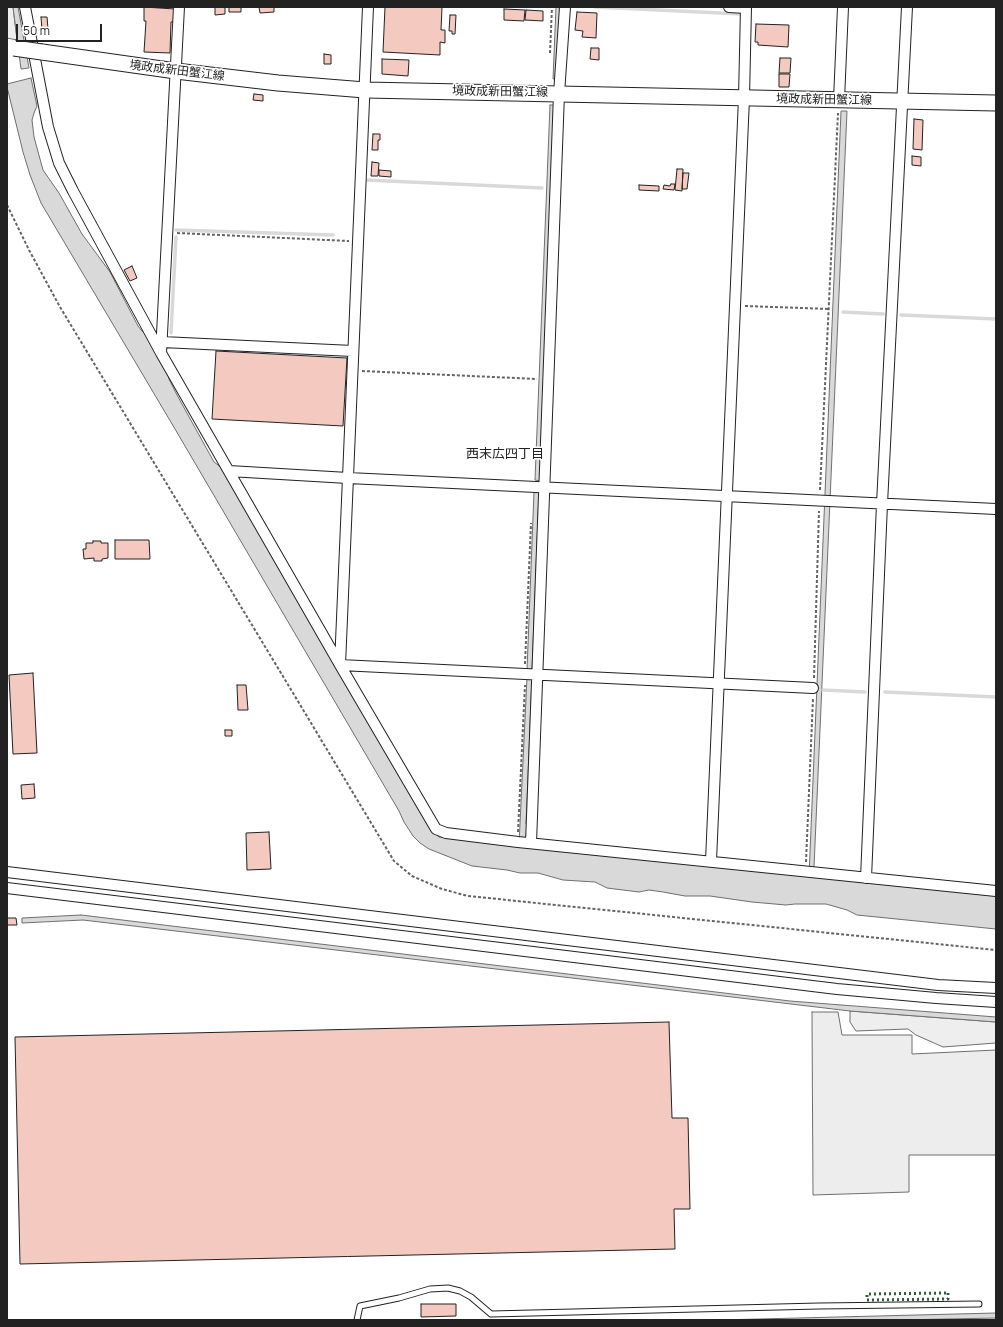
<!DOCTYPE html>
<meta charset="utf-8">
<style>
body{margin:0}
#map{position:relative;width:1003px;height:1327px;overflow:hidden;background:#fff;font-family:Manrope,sans-serif}
canvas{display:block}
.frame{position:absolute;inset:0;border:8px solid #222;pointer-events:none}
.scale{position:absolute;left:16px;top:24px;width:86px;height:18px;box-sizing:border-box;border:2px solid #222;border-top:0;padding-left:5px;font-size:12px;line-height:14px;white-space:nowrap;color:#222;-webkit-text-stroke:3px #fff;paint-order:stroke}
</style>
<div id="map">
<canvas width="1003" height="1327"></canvas>
<div class="frame"></div>
<div class="scale">50 m</div>
</div>
<script>
const context = document.querySelector('canvas').getContext('2d');
context.lineJoin = 'round';
function fillPath(path, color) { context.fillStyle = color; context.fill(path, 'evenodd'); }
const poly = rows => new Path2D(rows.map(r => 'M' + r).join(''));
function strokePath(path, color, width, dash) { context.strokeStyle = color; context.lineWidth = width; context.lineCap = dash ? 'butt' : 'round'; context.setLineDash(dash || []); context.stroke(path); }
function label(font, color, halo, rows, align = 'center') {
  context.font = font + ' Manrope,"Noto Sans JP",sans-serif'; context.lineWidth = 3; context.setLineDash([]); context.textBaseline = 'middle'; context.strokeStyle = halo; context.fillStyle = color; for (const [text, x, y, turn = 0] of rows) {
    context.save(); context.translate(x, y); context.rotate((+turn || 0) * Math.PI / 180); context.textAlign = isNaN(turn) ? turn : align; if (halo) context.strokeText(text, 0, 0); context.fillText(text, 0, 0); context.restore();
  }
}
const green = poly([
 [7,7,13,7,17,40,7,38,7,7],
 [850,1011,996,1022,996,1043,943,1047,916,1035,908,1029,856,1031,850,1022,850,1011]
]);
const parking = poly([
 [812,1012,838,1012,842,1035,912,1035,912,1054,996,1050,996,1155,909,1155,909,1192,813,1195,812,1012]
]);
const water = poly([
 [13,7,18,7,29,68,21,69,13,7],
 [556,7,561,7,558,79,553,79,556,7],
 [31,78,37,106,34,113,32,120,34,137,43,170,59,193,82,234,110,272,138,326,142,331,148,335,167,369,169,379,177,395,214,462,222,468,431,830,439,837,519,845,527,677,532,677,526,824,529,825,527,846,809,876,841,111,847,111,814,867,817,877,996,896,996,929,857,915,847,910,826,904,795,904,786,905,752,902,710,896,685,896,663,892,649,890,639,892,607,888,595,882,563,880,538,873,520,873,507,870,472,866,429,849,420,843,413,836,404,822,399,811,175,429,41,203,30,175,23,152,7,87,7,84,31,78],
 [550,105,555,105,540,481,535,480,550,105],
 [534,492,539,492,532,670,527,670,534,492],
 [81,915,790,1001,996,1017,996,1022,850,1011,83,920,22,923,22,918,81,915],
 [996,1313,996,1318,900,1320,719,1320,996,1313]
]);
const stream = poly([
 [595,7,741,14],
 [366,180,542,188],
 [176,230,333,235],
 [843,312,883,314],
 [901,315,996,319],
 [171,333,176,237],
 [823,690,865,692],
 [885,692,996,697]
]);
const building = poly([
 [144,7,175,9,174,22,171,22,170,53,144,52,146,21,144,21,144,7],
 [215,7,225,7,225,14,215,15,215,7],
 [229,7,241,7,241,12,229,12,229,7],
 [259,7,274,7,274,12,260,13,259,7],
 [385,7,442,7,441,30,445,30,445,43,440,42,440,55,383,52,385,7],
 [504,9,525,10,524,21,504,20,504,9],
 [526,10,543,11,543,21,525,20,526,10],
 [577,12,597,13,596,38,582,37,583,31,575,30,577,12],
 [450,15,456,15,455,34,452,34,452,31,449,31,450,15],
 [41,17,47,17,48,29,42,30,41,17],
 [756,24,789,25,788,47,758,45,758,42,755,42,756,24],
 [591,48,599,48,599,60,590,59,591,48],
 [324,54,331,55,331,64,324,64,324,54],
 [780,58,791,58,790,73,779,73,780,58],
 [382,59,409,60,408,76,382,74,382,59],
 [779,74,790,74,789,87,779,87,779,74],
 [254,94,263,95,263,101,253,100,254,94],
 [914,119,923,120,922,150,913,149,914,119],
 [373,134,380,134,380,140,378,140,378,150,372,150,373,134],
 [912,156,921,157,921,166,912,165,912,156],
 [372,162,379,163,378,176,371,176,372,162],
 [677,169,683,169,682,191,675,190,677,169],
 [379,170,391,171,391,177,379,176,379,170],
 [683,173,689,173,687,189,682,189,683,173],
 [671,184,675,184,674,190,663,189,664,185,670,186,671,184],
 [639,185,659,186,659,191,639,190,639,185],
 [132,266,137,278,130,281,124,270,132,266],
 [216,351,347,358,343,426,212,419,216,351],
 [115,540,149,540,150,559,115,559,115,540],
 [93,541,101,541,101,543,108,543,108,558,102,559,102,561,94,561,94,558,84,559,83,549,86,549,86,543,93,543,93,541],
 [33,673,37,753,13,754,9,675,33,673],
 [237,685,246,685,248,710,238,710,237,685],
 [225,730,232,730,232,736,225,736,225,730],
 [34,784,35,798,22,799,21,785,34,784],
 [269,832,271,869,247,870,246,833,269,832],
 [7,918,16,918,17,925,7,925,7,918],
 [669,1022,672,1118,688,1118,690,1209,674,1209,675,1249,20,1264,15,1037,669,1022],
 [421,1304,456,1304,456,1316,421,1317,421,1304]
]);
const path = poly([
 [550,53,552,7],
 [7,205,29,250,60,307,287,683,394,861,412,876,442,889,468,896,996,950],
 [177,233,349,241],
 [745,306,830,309],
 [362,371,537,379],
 [820,490,838,113],
 [525,664,531,523],
 [814,678,819,511],
 [518,832,525,685],
 [806,862,813,698]
]);
const lane = poly([
 [357,1320,360,1306,399,1298,430,1289,448,1288,460,1291,471,1297,491,1314,819,1306,979,1304]
]);
const street = poly([
 [25,7,48,127,59,163,73,191,161,353,340,665,436,829,446,833,518,842,996,891],
 [729,7,746,8],
 [839,100,843,7],
 [162,342,353,351],
 [161,353,179,7],
 [229,471,348,478,996,509],
 [340,665,368,7],
 [340,665,813,688],
 [531,843,559,94,565,7],
 [711,861,744,98,746,7],
 [7,872,938,985,996,988],
 [866,878,882,504,907,7],
 [7,888,837,989,936,998,996,1002]
]);
const secondary = poly([
 [42,52,176,71,278,83,365,90,996,103]
]);
const secondaryBridge = poly([
 [14,48,42,52]
]);
const hedge = poly([
 [948,1293,948,1299,867,1300,867,1294,948,1293]
]);
const streetNames = [
 ["境政成新田蟹江線",177,71,7],
 ["境政成新田蟹江線",500,92,1],
 ["境政成新田蟹江線",824,100,1]
];
const neighbourhoodNames = [
 ["西末広四丁目",505,454]
];
fillPath(green, '#eee');
strokePath(green, '#6f6f6f', 1);
fillPath(parking, '#ededed');
strokePath(parking, '#6f6f6f', 1);
fillPath(water, '#d9d9d9');
strokePath(water, '#6f6f6f', 1);
strokePath(stream, '#d9d9d9', 3.5);
fillPath(building, '#f3c9c0');
strokePath(building, '#222', 1);
strokePath(lane, '#222', 7);
strokePath(street, '#222', 12);
strokePath(secondary, '#222', 17);
strokePath(path, '#646464', 2, [3, 2]);
strokePath(lane, '#fff', 5);
strokePath(street, '#fff', 10);
strokePath(secondary, '#fff', 15);
strokePath(secondaryBridge, '#222', 17, []);
strokePath(secondaryBridge, '#fff', 15);
strokePath(hedge, '#2f5e38', 3, [2, 3]);
label('12px', '#222', '#fff', streetNames);
label('13px', '#222', '#fff', neighbourhoodNames);
</script>
